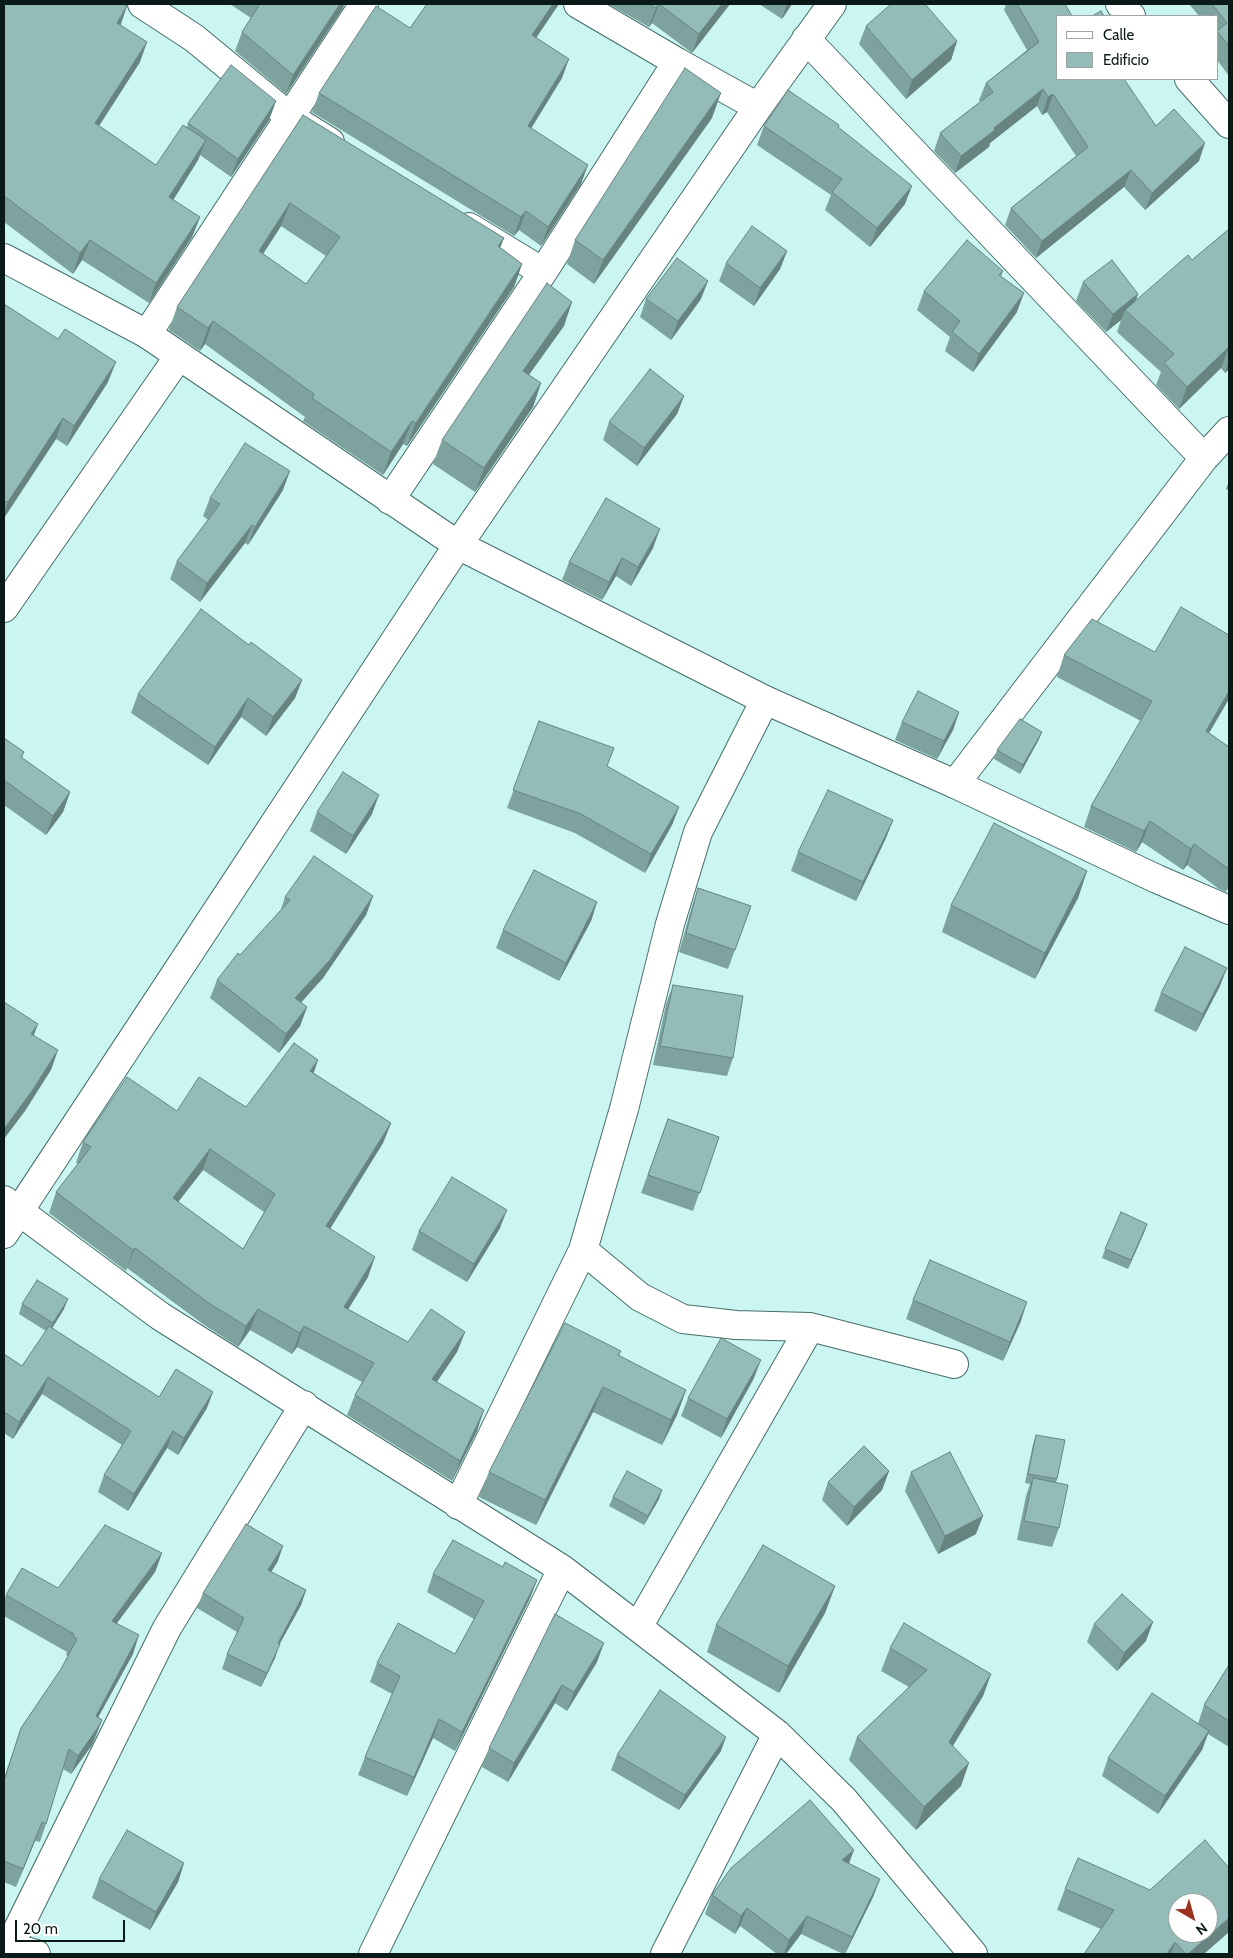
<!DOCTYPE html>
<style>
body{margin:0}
#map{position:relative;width:1233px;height:1958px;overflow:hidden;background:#caf5f1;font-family:Cabin,sans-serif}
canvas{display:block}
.frame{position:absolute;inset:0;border:5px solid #0a1a19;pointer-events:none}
.legend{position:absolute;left:1056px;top:15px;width:162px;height:65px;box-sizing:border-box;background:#fff;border:1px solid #9da3a3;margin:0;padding:6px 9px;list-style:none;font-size:15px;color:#0a1a19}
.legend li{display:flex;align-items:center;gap:10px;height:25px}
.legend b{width:25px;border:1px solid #9da3a3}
.north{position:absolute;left:1168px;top:1893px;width:50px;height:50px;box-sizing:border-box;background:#fff;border:1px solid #9da3a3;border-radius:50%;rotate:142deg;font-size:14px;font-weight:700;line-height:20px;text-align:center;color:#0a1a19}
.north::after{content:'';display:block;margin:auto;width:18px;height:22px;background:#9b321e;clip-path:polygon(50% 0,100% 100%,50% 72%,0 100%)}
.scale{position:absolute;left:15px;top:1920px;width:110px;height:22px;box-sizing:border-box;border:2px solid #0a1a19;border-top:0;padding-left:6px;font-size:15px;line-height:18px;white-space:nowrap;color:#0a1a19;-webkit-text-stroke:4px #fff;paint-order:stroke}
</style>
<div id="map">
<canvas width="1233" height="1958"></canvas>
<div class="frame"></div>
<ul class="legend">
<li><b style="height:6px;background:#fff"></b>Calle</li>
<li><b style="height:14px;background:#93bcb8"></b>Edificio</li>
</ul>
<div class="north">N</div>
<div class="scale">20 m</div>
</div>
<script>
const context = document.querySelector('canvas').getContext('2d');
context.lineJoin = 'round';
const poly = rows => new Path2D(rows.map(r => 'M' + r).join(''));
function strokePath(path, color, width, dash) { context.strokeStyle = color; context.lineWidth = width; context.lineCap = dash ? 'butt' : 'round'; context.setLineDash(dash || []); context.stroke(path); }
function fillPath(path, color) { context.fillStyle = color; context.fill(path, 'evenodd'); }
const street = poly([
 [142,4,194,38,290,117,330,142],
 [578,4,677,62,758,107],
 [1120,4,1131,16],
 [806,39,1204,458],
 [1189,79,1229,124],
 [469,227,543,272],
 [147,334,364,4],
 [390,500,543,272,677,62],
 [4,608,179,356],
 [955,784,1204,458,1229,431],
 [4,1200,160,1316,562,1569,777,1734,844,1800,973,1954],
 [4,1234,458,545,758,107,832,4],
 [583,1250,640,1297,683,1319,736,1325,810,1327,954,1364],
 [458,1505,583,1250,624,1109,670,924,698,832,765,700],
 [638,1627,810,1327],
 [4,1945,36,1954],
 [9,1947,167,1628,304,1405],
 [373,1954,562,1569],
 [665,1954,777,1734]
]);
const secondary = poly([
 [4,258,147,334,458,545,765,700,955,784,1157,879,1229,910]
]);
const wall = poly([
 [4,4,120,25,140,62,99,126,156,165,187,127,188,123,276,101,269,120,231,177,200,155,198,160,173,200,200,217,192,237,149,303,82,260,73,274,4,222],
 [230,4,344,4,343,8,286,94,235,51,242,32,251,18],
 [427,4,559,4,536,38,562,78,531,128,581,184,541,246,519,230,514,236,312,112,319,93,410,28],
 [608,4,730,4,692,53,652,23,649,27],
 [759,4,792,4,782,19],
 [1006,4,1065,4,1057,16,1156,126,1199,161,1145,210,1124,187,1036,258,1005,225,1011,208,1076,156,1047,112,1042,115,1037,106,990,143,989,147,955,173,934,151,940,133,980,102,979,100,986,83,1027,50,1004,10],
 [1189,4,1229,4,1229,76,1217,60,1217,16,1199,16],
 [866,26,957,41,951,60,906,99,859,44],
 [303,115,504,238,500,247,522,264,514,287,407,446,403,444,383,475,303,421,305,417,205,344,200,351,169,330,177,307],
 [281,226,326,256,306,284,263,254],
 [712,118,594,284,567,264,575,240],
 [839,125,838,127,905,204,870,247,825,210,831,195,757,145,764,126],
 [1229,229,1229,369,1225,373,1221,368,1179,409,1156,385,1161,372,1117,332,1121,320,1106,332,1076,301,1083,282,1138,294,1136,301,1192,260],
 [787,251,780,269,754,306,719,281,726,263],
 [1003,271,1001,277,1017,312,973,372,945,351,950,337,917,310,924,291],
 [646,299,701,299,671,340,640,317],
 [4,304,108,382,67,446,56,439,4,518],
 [564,326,529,375,541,383,533,407,475,492,433,464,442,440],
 [684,396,677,414,637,466,603,440,609,422],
 [1229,481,1229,491,1226,489],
 [283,490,248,545,245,543,200,602,170,579,177,561,208,520,203,516,210,498],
 [653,548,631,586,616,576,602,600,562,580,569,562],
 [1092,619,1209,733,1229,747,1229,891,1227,889,1226,892,1219,889,1187,865,1183,870,1142,842,1136,852,1084,827,1091,806,1141,721,1057,677,1064,655],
 [249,645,302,680,295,698,266,736,241,717,208,765,131,713,138,694],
 [959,712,953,730,937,759,895,740,902,722],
 [539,721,607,766,679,807,672,825,645,873,575,833,507,808],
 [1042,732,1038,741,1020,774,994,759,997,750],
 [4,738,24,752,22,758,70,792,63,812,46,835,4,805],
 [317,812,372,814,346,854,310,831],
 [893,820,886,838,856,901,791,871,798,852],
 [1087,871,1078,898,1035,979,942,932,951,905],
 [698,888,751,906,728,969,679,952,692,906],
 [373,896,366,915,323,978,301,1003,307,1007,300,1026,279,1053,210,998,217,980,280,912,285,897],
 [597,902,591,921,559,981,496,948,503,930],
 [673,985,733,1058,727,1076,653,1065,666,1004],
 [1220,986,1196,1032,1154,1011,1161,993],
 [313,1073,391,1123,383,1143,330,1228,368,1277,348,1310,408,1342,465,1332,457,1352,437,1382,477,1431,452,1481,347,1415,355,1395,362,1382,297,1347,292,1354,250,1330,238,1347,203,1324,127,1268,126,1271,49,1213,56,1192,78,1164,76,1163,83,1142,177,1111,246,1107],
 [203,1170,264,1212,243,1249,178,1202],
 [668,1119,719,1137,693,1211,641,1193],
 [1147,1224,1128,1269,1102,1258,1105,1249],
 [500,1228,467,1282,412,1250,419,1231],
 [913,1300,1021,1321,1003,1361,906,1319],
 [22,1304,64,1309,52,1328,159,1397,207,1408,178,1455,167,1448,128,1511,98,1492,104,1475,122,1445,42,1394,13,1439,4,1433,4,1354,22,1366,46,1331,19,1314],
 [621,1351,619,1356,686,1390,677,1415,662,1445,593,1412,536,1525,479,1497,489,1472],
 [754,1378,721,1438,681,1416,688,1398],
 [1036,1435,1057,1479,1056,1482,1059,1528,1052,1547,1017,1540,1026,1496,1030,1484,1025,1483,1033,1444],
 [889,1471,882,1490,847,1526,822,1500,828,1482],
 [911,1472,976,1534,938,1554,905,1491],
 [662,1490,659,1499,644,1525,609,1506,613,1497],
 [162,1553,155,1572,117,1623,133,1654,98,1717,102,1720,95,1738,92,1745,71,1774,63,1769,46,1824,40,1842,35,1841,16,1887,4,1882,4,1778,21,1728,61,1669,68,1656,66,1655,67,1652,4,1616,4,1602,6,1595,58,1588],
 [278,1561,271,1572,306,1590,301,1605,279,1645,275,1658,261,1687,222,1669,227,1654,237,1632,197,1608,203,1593],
 [503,1567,537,1580,530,1598,455,1751,433,1738,407,1796,358,1775,365,1757,392,1694,370,1682,377,1663,455,1654,474,1619,427,1592,433,1574],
 [835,1586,825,1613,779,1693,707,1652,716,1625],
 [555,1614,597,1662,567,1711,555,1703,508,1782,482,1767,489,1748],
 [1094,1624,1146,1641,1117,1671,1087,1642],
 [890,1648,991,1674,983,1696,953,1746,961,1786,916,1830,849,1760,857,1737,909,1687,881,1671],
 [1229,1665,1229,1747,1208,1734,1202,1750,1158,1814,1102,1776,1108,1758,1198,1724,1204,1705],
 [721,1751,679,1810,611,1770,617,1755],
 [184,1863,178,1882,150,1930,92,1898,99,1879],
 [849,1864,880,1879,873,1897,845,1954,843,1954,801,1934,786,1954,777,1954,740,1926,735,1934,705,1914,712,1895],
 [1065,1889,1150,1890,1204,1954,1084,1954,1101,1929,1057,1910]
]);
const shadedWall = poly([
 [340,4,344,4,343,8,286,94,293,75],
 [553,4,559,4,525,54,532,35],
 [659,4,652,23,649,27,656,8],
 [722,4,730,4,692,53,699,34],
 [787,4,792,4,782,19],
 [127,6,120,27,117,23],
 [957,41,951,60,906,99,912,80],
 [147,42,140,62,88,143,95,123],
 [569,59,562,78,521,145,528,126],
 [1043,89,1037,106,990,143,989,147,955,173,961,156,994,128],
 [721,93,712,118,594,284,603,260],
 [1053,94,1047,112,1042,115,1048,97],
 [276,101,269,120,231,177,238,159],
 [206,140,198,160,162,218,169,197],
 [1205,143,1199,161,1145,210,1152,193],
 [588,165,581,184,541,246,548,227],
 [1131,170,1124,187,1036,258,1042,241],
 [912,186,905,204,870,247,877,228],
 [290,203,281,226,250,274,259,251],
 [526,211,519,230,514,236,521,217],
 [200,217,192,237,149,303,156,283],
 [504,238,495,261,498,246],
 [90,240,82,260,73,274,80,253],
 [787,251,780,269,754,306,760,288],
 [522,264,514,287,407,446,416,423],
 [708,281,701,299,671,340,678,321],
 [1024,293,1017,312,973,372,979,354],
 [1138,294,1131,312,1125,310,1121,320,1106,332,1113,314],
 [572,302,564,326,514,395,523,371],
 [213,321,205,344,200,351,208,328],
 [1229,346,1221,368,1179,409,1187,387],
 [1229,361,1229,369,1225,373],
 [116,362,108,382,67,446,74,426],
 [541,383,533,407,475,492,484,468],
 [684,396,677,414,637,466,644,448],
 [63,418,56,439,4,518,4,514,8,502],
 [412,421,403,444,383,475,391,452],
 [290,471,283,490,248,545,255,527],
 [252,525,245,543,200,602,207,583],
 [660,529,653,548,631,586,638,567],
 [622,558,616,576,602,600,609,582],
 [302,680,295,698,266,736,273,717],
 [1229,691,1229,699,1198,752,1206,731],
 [248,698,241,717,208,765,215,747],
 [959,712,953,730,937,759,944,741],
 [1042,732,1038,741,1020,774,1023,765],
 [70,792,63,812,46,835,53,816],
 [379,795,372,814,346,854,353,836],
 [679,807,672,825,645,873,651,854],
 [893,820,886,838,856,901,863,882],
 [1150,821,1142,842,1136,852,1144,831],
 [1194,844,1187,865,1183,870,1191,849],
 [1087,871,1078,898,1035,979,1045,953],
 [373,896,366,915,323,978,288,1016,295,998],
 [597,902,591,921,559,981,566,963],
 [1227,968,1220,986,1196,1032,1203,1014],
 [307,1007,300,1026,279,1053,286,1034],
 [38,1024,31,1043,31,1034],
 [58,1050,51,1070,25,1111,4,1139,4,1129],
 [318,1060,311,1081,310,1071],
 [391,1123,383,1143,319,1247,326,1226],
 [210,1149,203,1170,165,1219,173,1198],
 [507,1210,500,1228,467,1282,474,1264],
 [1147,1224,1144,1233,1128,1269,1131,1260],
 [135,1248,127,1268,126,1271,133,1250],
 [375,1257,368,1277,336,1328,344,1307],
 [68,1299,64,1309,49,1333,53,1323],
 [1027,1302,1021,1321,1003,1361,1010,1342],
 [258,1309,250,1330,238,1347,246,1326],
 [304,1326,297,1347,292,1354,300,1333],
 [465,1332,457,1352,424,1400,432,1379],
 [761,1360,754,1378,721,1438,727,1419],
 [48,1377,42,1394,13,1439,19,1422],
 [603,1387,593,1412,536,1525,545,1500],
 [686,1390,677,1415,662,1445,671,1420],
 [213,1392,207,1408,178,1455,184,1438],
 [484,1410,477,1431,452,1481,460,1461],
 [173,1431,167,1448,128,1511,134,1494],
 [889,1471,882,1490,847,1526,854,1507],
 [662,1490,659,1499,644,1525,648,1516],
 [983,1516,976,1534,938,1554,945,1536],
 [283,1546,278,1561,263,1585,268,1570],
 [162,1553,155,1572,105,1639,112,1621],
 [537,1580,530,1598,455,1751,462,1732],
 [835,1586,825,1613,779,1693,788,1666],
 [306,1590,301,1605,279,1645,275,1658,261,1687,278,1643],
 [1153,1622,1146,1641,1117,1671,1124,1653],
 [139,1635,133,1654,89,1734,96,1716],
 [604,1643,597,1662,567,1711,574,1692],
 [991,1674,983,1696,941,1765,949,1742],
 [562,1685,555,1703,508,1782,514,1763],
 [439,1719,433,1738,407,1796,414,1777],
 [102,1720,92,1745,71,1774,78,1756],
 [1209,1731,1202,1750,1158,1814,1165,1796],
 [726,1737,721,1751,679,1810,685,1795],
 [969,1763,961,1786,916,1830,924,1807],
 [42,1822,35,1841,16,1887,23,1869],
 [854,1850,847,1869,842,1860],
 [184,1863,178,1882,150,1930,156,1912],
 [880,1879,873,1897,845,1954,852,1937],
 [747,1908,740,1926,735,1934,741,1916],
 [807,1916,801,1934,786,1954,784,1954,789,1940],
 [1229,1918,1229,1932,1204,1954,1188,1954],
 [1175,1942,1171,1954,1167,1954]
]);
const building = poly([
 [4,4,123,4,127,6,117,23,147,42,95,123,156,165,183,125,206,140,169,197,200,217,156,283,90,240,80,253,4,196,4,4],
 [260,4,340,4,293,75,242,32,260,4],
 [427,4,553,4,532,35,569,59,528,126,588,165,548,227,526,211,521,217,319,93,376,6,410,28,427,4],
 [648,4,659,4,656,8,648,4],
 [659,4,722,4,699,34,659,4],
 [891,4,925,4,957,41,912,80,866,26,891,4],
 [1017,4,1065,4,1072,16,1057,16,1057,79,1124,79,1156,126,1174,109,1205,143,1152,193,1131,170,1042,241,1011,208,1088,147,1053,94,1048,97,1043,89,994,128,995,130,961,156,940,133,993,92,986,83,1039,42,1017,4],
 [1212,4,1229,4,1229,46,1217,31,1227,23,1212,4],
 [1101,11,1104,16,1092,16,1101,11],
 [231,65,276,101,238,159,188,123,231,65],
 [685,68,721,93,603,260,575,240,685,68],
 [788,90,839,125,838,127,912,186,877,228,832,192,842,179,764,126,788,90],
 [303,115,504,238,498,246,522,264,416,423,412,421,391,452,312,398,314,394,213,321,208,328,177,307,303,115],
 [290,203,340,237,306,284,259,251,290,203],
 [752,226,787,251,760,288,726,263,752,226],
 [1229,229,1229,347,1187,387,1164,363,1174,354,1125,310,1188,255,1192,260,1229,229],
 [967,240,1003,271,999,275,1024,293,979,354,952,332,960,321,924,291,967,240],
 [677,258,708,281,678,321,646,299,677,258],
 [1112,260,1138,294,1113,314,1083,282,1112,260],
 [547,283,572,302,523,371,541,383,484,468,442,440,547,283],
 [4,304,58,339,65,329,116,362,74,426,63,418,8,502,6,501,4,504,4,304],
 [650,369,684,396,644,448,609,422,650,369],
 [245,443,290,471,255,527,252,525,207,583,177,561,220,504,210,498,245,443],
 [606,498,660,529,638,567,622,558,609,582,569,562,606,498],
 [1181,607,1229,635,1229,691,1206,731,1229,747,1229,869,1226,867,1194,844,1191,849,1150,821,1144,831,1091,806,1152,701,1064,655,1092,619,1155,652,1181,607],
 [201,609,249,645,251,642,302,680,273,717,248,698,215,747,138,694,201,609],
 [918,691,959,712,944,741,902,722,918,691],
 [1020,719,1042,732,1023,765,997,750,1020,719],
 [539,721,614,748,607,766,679,807,651,854,581,814,513,790,539,721],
 [4,738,24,752,21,757,70,792,53,816,4,780,4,738],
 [343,772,379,795,353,836,317,812,343,772],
 [828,790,893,820,863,882,798,852,828,790],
 [994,823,1087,871,1045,953,951,905,994,823],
 [314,856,373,896,330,960,295,998,307,1007,286,1034,217,980,238,953,240,955,290,900,285,897,314,856],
 [534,870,597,902,566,963,503,930,534,870],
 [698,888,751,906,735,950,686,933,698,888],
 [1185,947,1227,968,1203,1014,1161,993,1185,947],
 [673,985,743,996,733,1058,660,1046,673,985],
 [4,1002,38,1024,31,1034,58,1050,32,1091,4,1129,4,1002],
 [294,1043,318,1060,310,1071,391,1123,326,1226,375,1257,344,1307,408,1342,431,1309,465,1332,432,1379,484,1410,460,1461,355,1395,374,1363,304,1326,300,1333,258,1309,246,1326,210,1304,135,1248,133,1250,56,1192,91,1147,83,1142,127,1077,177,1111,199,1077,246,1107,294,1043],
 [210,1149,275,1194,243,1249,173,1198,210,1149],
 [668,1119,719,1137,700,1193,648,1175,668,1119],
 [452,1177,507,1210,474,1264,419,1231,452,1177],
 [1121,1212,1147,1224,1131,1260,1105,1249,1121,1212],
 [930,1260,1027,1302,1010,1342,913,1300,930,1260],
 [37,1280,68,1299,53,1323,22,1304,37,1280],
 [565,1323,621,1351,618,1355,686,1390,671,1420,603,1387,545,1500,489,1472,565,1323],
 [49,1326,159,1397,176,1369,213,1392,184,1438,173,1431,134,1494,104,1475,131,1431,48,1377,19,1422,4,1412,4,1354,22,1366,49,1326],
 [721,1338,761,1360,727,1419,688,1398,721,1338],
 [1036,1435,1065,1440,1057,1479,1028,1474,1036,1435],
 [864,1446,889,1471,854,1507,828,1482,864,1446],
 [950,1452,983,1516,945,1536,911,1472,950,1452],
 [627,1471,662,1490,648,1516,613,1497,627,1471],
 [1033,1478,1068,1485,1059,1528,1024,1521,1033,1478],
 [246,1524,283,1546,268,1570,306,1590,278,1643,280,1644,267,1673,227,1654,244,1618,203,1593,246,1524],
 [105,1525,162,1553,112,1621,139,1635,96,1716,102,1720,99,1726,78,1756,69,1749,46,1824,42,1822,23,1869,4,1861,4,1781,21,1728,61,1669,77,1639,73,1636,74,1634,6,1595,22,1568,58,1588,105,1525],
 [453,1540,503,1567,505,1562,537,1580,462,1732,439,1719,414,1777,365,1757,400,1676,377,1663,398,1623,455,1654,484,1601,433,1574,453,1540],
 [763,1545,835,1586,788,1666,716,1625,763,1545],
 [1122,1594,1153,1622,1124,1653,1094,1624,1122,1594],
 [555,1614,604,1643,574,1692,562,1685,514,1763,489,1748,555,1614],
 [904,1623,991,1674,949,1742,969,1763,924,1807,857,1737,927,1670,890,1648,904,1623],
 [1229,1665,1229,1721,1204,1705,1229,1665],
 [660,1690,726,1737,685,1795,617,1755,660,1690],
 [1152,1693,1209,1731,1165,1796,1108,1758,1152,1693],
 [810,1800,854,1850,842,1860,880,1879,852,1937,807,1916,789,1940,747,1908,741,1916,712,1895,731,1868,810,1800],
 [127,1830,184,1863,156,1912,99,1879,127,1830],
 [1205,1840,1229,1868,1229,1918,1188,1954,1186,1954,1175,1942,1167,1954,1084,1954,1114,1910,1065,1889,1078,1858,1150,1890,1205,1840],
 [1178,1903,1208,1903,1208,1933,1178,1933,1178,1903]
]);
strokePath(street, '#466d69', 30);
strokePath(secondary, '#466d69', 30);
strokePath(street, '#fff', 28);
strokePath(secondary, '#fff', 28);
fillPath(wall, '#7ea29e');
fillPath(shadedWall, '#678481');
fillPath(building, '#93bcb8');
strokePath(building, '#678481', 1);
</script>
